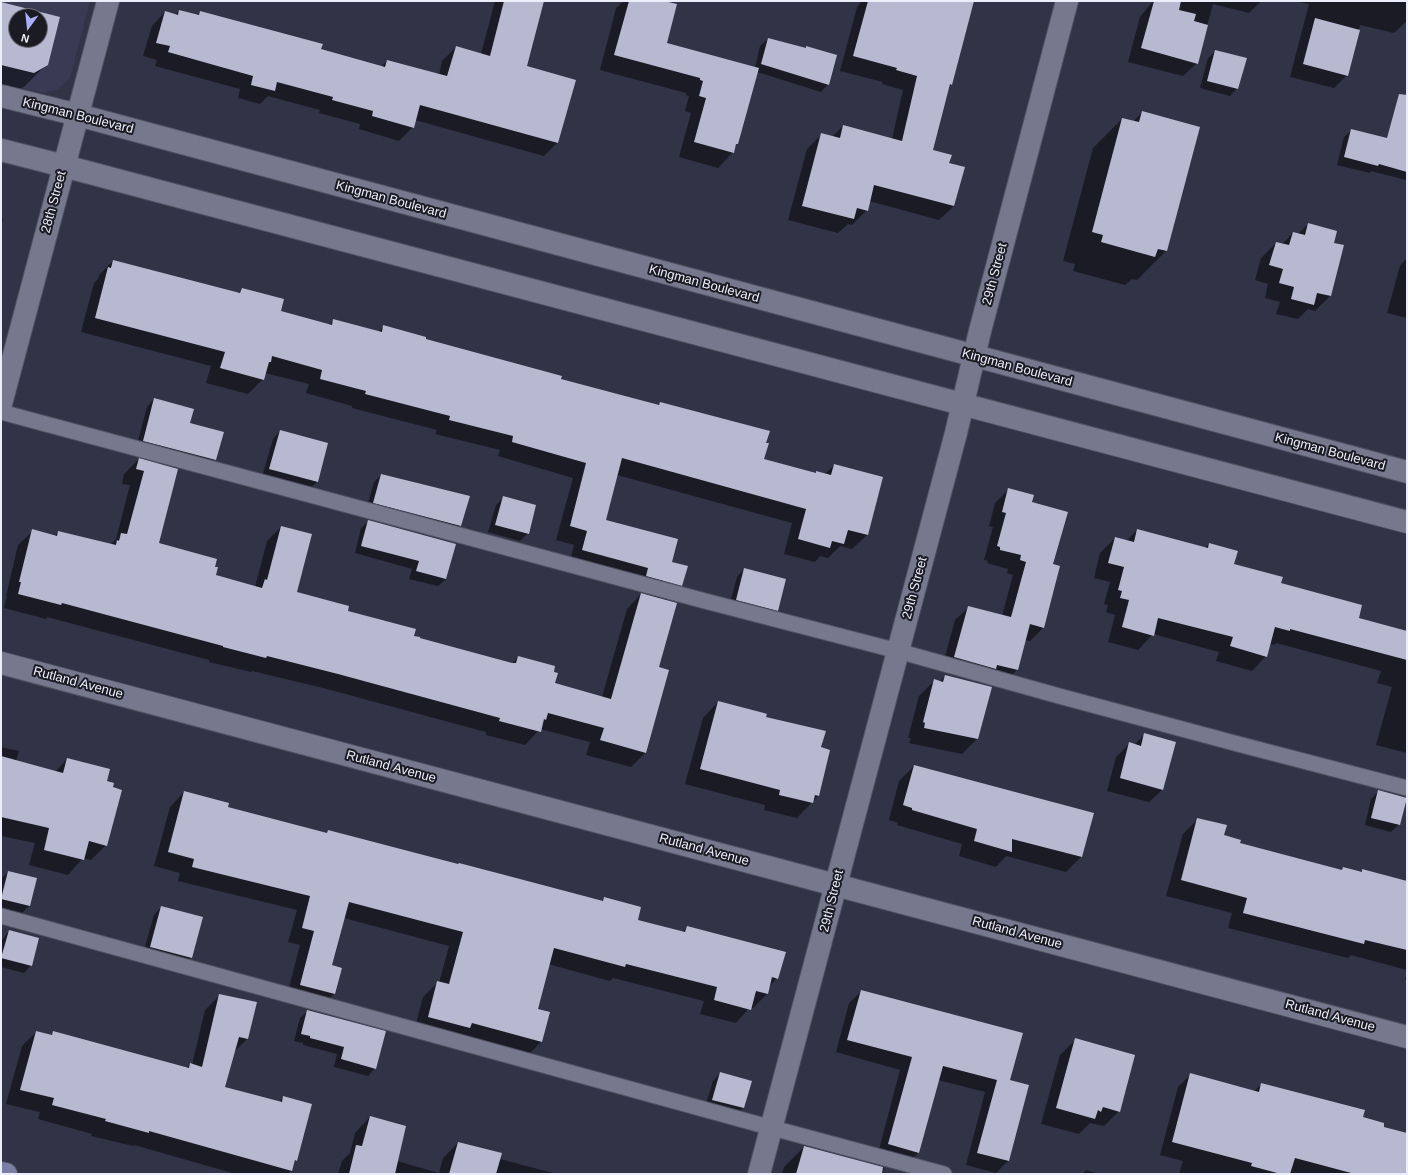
<!DOCTYPE html>
<style>
body{margin:0}
#map{position:relative;width:1408px;height:1175px;overflow:hidden;background:#313346;font-family:Helvetica,sans-serif}
canvas{display:block}
.frame{position:absolute;inset:0;border:2px solid #edeefb;pointer-events:none}
.north{position:absolute;left:8px;top:8px;width:40px;height:40px;box-sizing:border-box;background:#1b1b24;border:1px solid #6f6f7a;border-radius:50%;rotate:195deg;font-size:11px;font-weight:700;line-height:16px;text-align:center;color:#edeefb}
.north::after{content:'';display:block;margin:auto;width:14px;height:18px;background:#abaffb;clip-path:polygon(50% 0,100% 100%,50% 72%,0 100%)}
</style>
<div id="map">
<canvas width="1408" height="1175"></canvas>
<div class="frame"></div>
<div class="north">N</div>
</div>
<script>
const context = document.querySelector('canvas').getContext('2d');
context.lineJoin = 'round';
function fillPath(path, color) { context.fillStyle = color; context.fill(path, 'evenodd'); }
const poly = rows => new Path2D(rows.map(r => 'M' + r).join(''));
function strokePath(path, color, width, dash) { context.strokeStyle = color; context.lineWidth = width; context.lineCap = dash ? 'butt' : 'round'; context.setLineDash(dash || []); context.stroke(path); }
function label(font, color, halo, rows, align = 'center') {
  context.font = font + ' Helvetica,sans-serif'; context.lineWidth = 4; context.setLineDash([]); context.textBaseline = 'middle'; context.strokeStyle = halo; context.fillStyle = color; for (const [text, x, y, turn = 0] of rows) {
    context.save(); context.translate(x, y); context.rotate((+turn || 0) * Math.PI / 180); context.textAlign = isNaN(turn) ? turn : align; if (halo) context.strokeText(text, 0, 0); context.fillText(text, 0, 0); context.restore();
  }
}
const built = poly([
 [1,1,90,1,72,71,69,79,58,89,44,93,1,83],
 [16,16,40,16,40,40,16,40]
]);
const shadow = poly([
 [495,1,543,1,526,67,558,142,544,156,415,120,413,127,399,141,359,129,360,124,319,113,320,110,268,96,260,104,238,98,240,89,155,66,157,60,143,56,152,26,165,12,175,15,180,11,196,16,200,12,320,50,381,67,387,61,439,75,442,61,456,47,481,54],
 [624,1,666,1,666,44,755,68,760,46,768,39,805,49,807,47,828,84,821,92,757,72,737,143,735,146,733,152,718,168,679,157,691,113,685,111,689,96,686,95,686,93,600,70,616,8],
 [862,1,974,1,951,84,948,87,932,150,948,164,954,206,939,220,869,201,867,210,852,225,848,224,838,233,788,220,807,149,822,134,832,137,843,126,892,139,903,90,882,84,883,82,840,71,857,7],
 [1153,1,1261,1,1249,13,1213,4,1197,63,1183,76,1128,62,1140,17],
 [1295,1,1407,1,1407,21,1394,33,1360,25,1347,75,1334,88,1290,77,1309,4],
 [1,3,59,18,47,64,25,86,11,94,1,92],
 [16,16,40,16,40,40,16,40],
 [1216,51,1237,88,1230,96,1200,88,1208,58],
 [1142,112,1199,128,1166,251,1137,280,1132,279,1125,285,1073,271,1075,264,1063,261,1093,148,1122,119,1133,122],
 [1352,130,1386,139,1388,137,1407,142,1407,179,1406,180,1371,171,1370,173,1337,165,1344,137],
 [1,218,3,219,1,228],
 [1308,224,1333,243,1343,246,1330,296,1315,311,1308,309,1298,319,1276,314,1280,302,1265,298,1268,284,1255,280,1261,258,1276,243,1282,244,1293,233,1298,234],
 [1407,258,1407,318,1387,313,1400,266],
 [113,261,238,294,242,289,280,312,329,325,334,320,378,332,384,326,424,340,560,379,657,406,660,403,765,444,763,460,815,474,817,472,825,474,834,465,882,478,867,535,852,549,840,546,828,558,820,556,815,562,784,554,792,523,617,475,605,521,670,563,681,585,665,601,658,668,668,671,645,753,631,767,586,755,590,742,540,729,525,745,486,735,486,732,323,688,252,671,251,672,209,662,209,660,47,617,46,619,4,608,7,596,6,596,18,545,33,531,55,536,58,532,110,545,116,539,130,485,122,484,124,474,139,459,177,470,157,544,213,567,214,576,255,587,267,541,281,527,296,593,413,636,512,664,518,657,553,673,554,684,602,697,627,609,642,593,632,590,634,582,569,565,574,545,556,540,573,478,498,456,500,450,435,434,437,430,352,408,352,406,306,393,309,384,265,373,263,379,248,394,206,383,211,366,81,332,94,283,98,279,99,275],
 [154,399,189,424,222,433,215,460,208,467,136,448,147,407],
 [280,431,327,444,317,482,309,489,262,477,273,439],
 [381,475,460,526,453,533,366,510,374,482],
 [1009,489,1031,503,1052,565,1043,628,1030,641,1025,640,1017,670,1003,683,941,671,955,620,969,607,1002,616,1013,575,1007,573,1008,569,987,563,988,561,984,560,993,527,989,526,995,503],
 [503,498,528,533,520,541,488,532,496,505],
 [369,521,446,579,438,586,409,579,412,569,355,553,361,528],
 [1137,530,1205,548,1209,544,1233,565,1357,618,1407,632,1407,753,1376,745,1392,687,1377,683,1381,671,1276,643,1274,645,1270,644,1266,656,1252,671,1216,661,1219,652,1153,634,1138,650,1108,642,1115,615,1106,612,1108,605,1104,604,1110,582,1094,578,1100,553,1115,538,1126,541],
 [744,569,777,610,769,617,729,607,737,577],
 [946,676,990,687,977,739,962,754,909,743,911,738,908,738,919,696,934,681,939,682],
 [718,702,764,718,820,748,829,750,818,796,797,818,764,810,765,805,685,784,703,718],
 [1145,734,1163,789,1149,802,1107,791,1116,757,1129,744,1134,745],
 [1,747,19,751,16,761,55,772,67,759,105,781,106,845,91,860,83,858,68,875,29,865,35,843,1,836],
 [914,766,1093,814,1081,857,1066,872,1006,856,996,867,959,856,962,844,897,825,898,823,889,820,899,781],
 [1379,791,1399,824,1391,832,1365,825,1371,799],
 [184,792,227,807,326,834,328,832,601,902,604,898,637,921,682,933,687,927,777,978,769,987,767,994,753,1008,750,1007,736,1023,700,1014,704,1001,613,978,610,981,548,964,536,1009,549,1013,541,1042,527,1056,414,1031,423,997,438,982,439,983,449,946,344,918,331,966,334,994,320,1008,286,999,300,945,288,942,297,910,178,881,180,873,154,866,170,807],
 [1198,819,1223,836,1239,844,1341,871,1344,868,1361,872,1363,870,1407,902,1407,970,1351,955,1348,958,1228,928,1232,913,1166,896,1183,834],
 [8,872,36,879,29,906,22,913,1,908,1,879],
 [161,907,191,957,184,965,143,954,154,915],
 [9,931,31,965,24,973,1,967,1,941],
 [1407,971,1407,980,1405,980],
 [862,991,1009,1081,1008,1161,996,1173,966,1165,985,1092,938,1080,918,1153,906,1165,877,1157,900,1070,836,1052,849,1003],
 [220,995,247,1039,234,1052,224,1087,279,1102,284,1097,311,1105,296,1160,293,1163,291,1171,288,1174,236,1174,134,1145,133,1146,91,1136,92,1134,38,1119,40,1112,6,1104,22,1046,36,1032,50,1036,53,1033,186,1069,190,1064,192,1065,205,1010],
 [308,1011,375,1068,368,1076,334,1067,337,1054,303,1045,303,1043,294,1041,300,1018],
 [1075,1040,1119,1111,1104,1126,1090,1123,1079,1134,1041,1124,1060,1055],
 [720,1073,751,1081,743,1108,736,1115,705,1107,713,1081],
 [1191,1074,1254,1091,1262,1084,1362,1118,1382,1127,1407,1134,1407,1174,1294,1174,1290,1173,1289,1174,1179,1174,1183,1161,1160,1155,1178,1087],
 [370,1117,397,1161,439,1173,443,1158,458,1143,500,1159,557,1174,338,1174,342,1161,350,1153,355,1133],
 [804,1147,884,1168,883,1174,782,1174,784,1167],
 [1086,1170,1099,1174,1082,1174]
]);
const building = poly([
 [504,1,544,1,527,66,576,80,558,143,420,105,414,128,372,116,373,111,332,100,333,97,277,82,275,91,251,85,253,76,168,52,170,46,156,43,165,11,178,15,179,10,199,15,200,11,323,44,321,49,385,67,387,60,447,76,456,46,490,56],
 [629,1,664,1,677,4,667,43,759,68,738,144,736,144,734,153,694,142,706,98,699,96,703,81,700,80,700,78,614,55],
 [868,1,974,1,952,85,950,84,933,150,952,155,949,163,965,167,954,206,874,185,868,211,857,208,854,219,802,206,821,133,840,138,843,125,902,141,917,76,896,70,897,68,853,56],
 [1154,1,1181,1,1179,10,1196,14,1194,21,1208,25,1198,64,1141,48],
 [1,2,60,17,48,65,34,73,1,65],
 [16,16,40,16,40,40,16,40],
 [1315,18,1360,30,1348,76,1303,64],
 [768,38,806,48,806,46,837,55,829,85,761,64],
 [1215,50,1247,58,1238,89,1207,81],
 [1399,94,1407,95,1407,172,1379,164,1378,166,1344,157,1351,129,1387,138],
 [1142,111,1200,127,1167,251,1158,249,1155,257,1101,242,1103,235,1092,232,1122,118,1139,122],
 [1308,223,1337,231,1334,243,1344,245,1331,296,1317,293,1314,305,1291,299,1294,287,1279,283,1283,269,1269,265,1276,242,1289,245,1293,232,1305,235],
 [113,260,240,293,242,288,284,299,281,311,332,325,333,319,382,332,383,325,426,337,426,339,562,376,561,379,659,405,660,402,770,431,766,443,769,443,764,459,816,473,816,471,831,475,834,464,883,477,868,535,848,530,844,544,832,541,830,548,798,539,806,509,622,458,606,520,678,539,672,562,688,566,682,586,646,576,648,568,582,550,587,531,570,526,586,463,512,442,513,436,449,420,450,416,365,394,366,391,320,379,322,370,272,356,271,362,269,362,264,380,220,368,225,352,95,318,108,267,111,268],
 [154,398,194,409,190,423,224,432,216,460,143,441],
 [280,430,328,443,318,482,269,469],
 [139,458,178,469,159,543,217,559,215,567,218,567,216,575,262,588,265,579,267,580,281,526,312,534,297,592,349,606,348,611,416,629,414,636,420,637,420,638,512,663,516,663,518,656,555,666,554,672,558,673,555,683,611,699,641,593,677,603,659,667,669,670,646,753,600,740,604,728,548,713,546,720,544,719,541,732,499,721,500,718,338,674,267,656,266,658,223,647,223,646,62,603,61,605,18,594,21,582,19,582,32,529,57,536,58,531,116,545,117,540,119,541,121,533,127,534,144,471,136,469],
 [381,474,470,496,461,526,373,503],
 [1008,488,1034,495,1032,502,1068,512,1053,564,1060,566,1044,628,1030,624,1018,670,997,665,996,669,954,657,968,606,1011,617,1026,562,1020,560,1021,555,1000,550,1000,547,997,546,1006,513,1002,512],
 [503,496,536,505,529,534,495,525],
 [368,520,456,544,446,579,416,571,419,561,361,546],
 [1137,529,1208,548,1209,543,1238,551,1234,564,1283,577,1281,583,1362,605,1359,618,1407,631,1407,660,1290,629,1290,631,1275,627,1267,657,1230,646,1233,637,1158,618,1154,636,1122,627,1129,600,1120,598,1122,591,1118,590,1124,567,1108,563,1115,537,1134,542],
 [744,568,786,579,778,611,736,600],
 [945,675,992,687,978,739,924,728,925,723,923,722,934,679,943,682],
 [718,701,764,713,767,714,766,717,826,731,821,747,830,750,819,796,815,795,813,803,779,795,780,790,700,769],
 [1144,733,1176,742,1163,790,1120,778,1129,742,1141,746],
 [1,756,63,773,67,758,110,769,107,781,114,783,113,787,122,790,107,846,89,841,84,860,44,850,49,828,1,817],
 [914,765,1094,813,1082,857,1012,839,1012,852,974,841,977,829,912,810,912,808,903,805],
 [1378,790,1407,798,1400,825,1371,818],
 [184,791,229,803,228,807,327,833,328,830,458,864,459,863,501,874,603,901,604,897,641,907,638,920,685,932,687,926,786,952,778,979,772,977,768,994,756,991,751,1010,714,1000,717,987,626,964,625,967,554,948,538,1009,550,1012,542,1042,472,1023,470,1028,428,1017,437,981,449,984,463,932,349,902,332,965,342,968,335,994,300,985,314,931,302,928,310,896,192,867,194,859,168,852],
 [1197,818,1227,825,1224,835,1241,840,1240,843,1342,870,1343,867,1362,872,1362,869,1407,881,1407,950,1365,940,1364,944,1243,913,1247,898,1181,880],
 [8,871,37,878,30,906,1,899],
 [161,906,203,917,192,958,150,947],
 [9,930,39,938,32,966,1,958],
 [861,990,1023,1033,1010,1080,1029,1085,1009,1161,977,1153,997,1080,943,1066,919,1153,888,1144,912,1057,847,1040],
 [219,994,257,1002,248,1039,239,1037,225,1087,282,1102,283,1096,312,1104,297,1161,295,1160,292,1171,149,1131,149,1133,105,1121,106,1119,52,1105,54,1098,20,1090,36,1031,52,1035,53,1031,189,1068,190,1063,202,1067],
 [307,1010,386,1031,376,1069,341,1059,344,1047,310,1038,310,1036,301,1034],
 [1075,1038,1135,1055,1120,1112,1103,1107,1101,1112,1098,1110,1095,1119,1056,1108],
 [720,1072,752,1081,744,1108,712,1100],
 [1190,1073,1259,1092,1261,1083,1365,1110,1363,1117,1384,1123,1384,1127,1407,1133,1407,1174,1355,1174,1295,1158,1290,1174,1281,1174,1251,1166,1252,1163,1172,1142],
 [370,1116,406,1126,395,1174,349,1174,356,1145,362,1146],
 [458,1142,502,1153,496,1174,449,1174],
 [804,1146,883,1167,882,1174,796,1174]
]);
const lane = poly([
 [1,412,705,601,898,651,1059,696,1238,744,1407,788],
 [1,916,754,1123,944,1174]
]);
const street = poly([
 [1,96,78,115,1407,472],
 [1,150,64,166,1407,522],
 [1,404,108,1],
 [1,663,1407,1037],
 [759,1174,956,433,980,331,1067,1]
]);
const secondary = poly([
 [1,1173,6,1174]
]);
const streetNames = [
 ["Kingman Boulevard",78,116,14],
 ["Kingman Boulevard",391,200,15],
 ["28th Street",54,202,-75],
 ["29th Street",995,274,-75],
 ["Kingman Boulevard",704,284,15],
 ["Kingman Boulevard",1017,368,15],
 ["Kingman Boulevard",1330,452,15],
 ["29th Street",915,588,-75],
 ["Rutland Avenue",78,683,15],
 ["Rutland Avenue",391,767,15],
 ["Rutland Avenue",704,850,15],
 ["29th Street",832,901,-76],
 ["Rutland Avenue",1017,933,15],
 ["Rutland Avenue",1330,1016,15]
];
fillPath(built, '#393b54');
fillPath(shadow, '#0007');
fillPath(building, '#b7b9d1');
strokePath(lane, '#505162', 17);
strokePath(street, '#505162', 24);
strokePath(secondary, '#505162', 24);
strokePath(lane, '#76788e', 15);
strokePath(street, '#76788e', 22);
strokePath(secondary, '#7b7ea5', 22);
label('13px', '#edeefb', '#1b1b24', streetNames);
</script>
